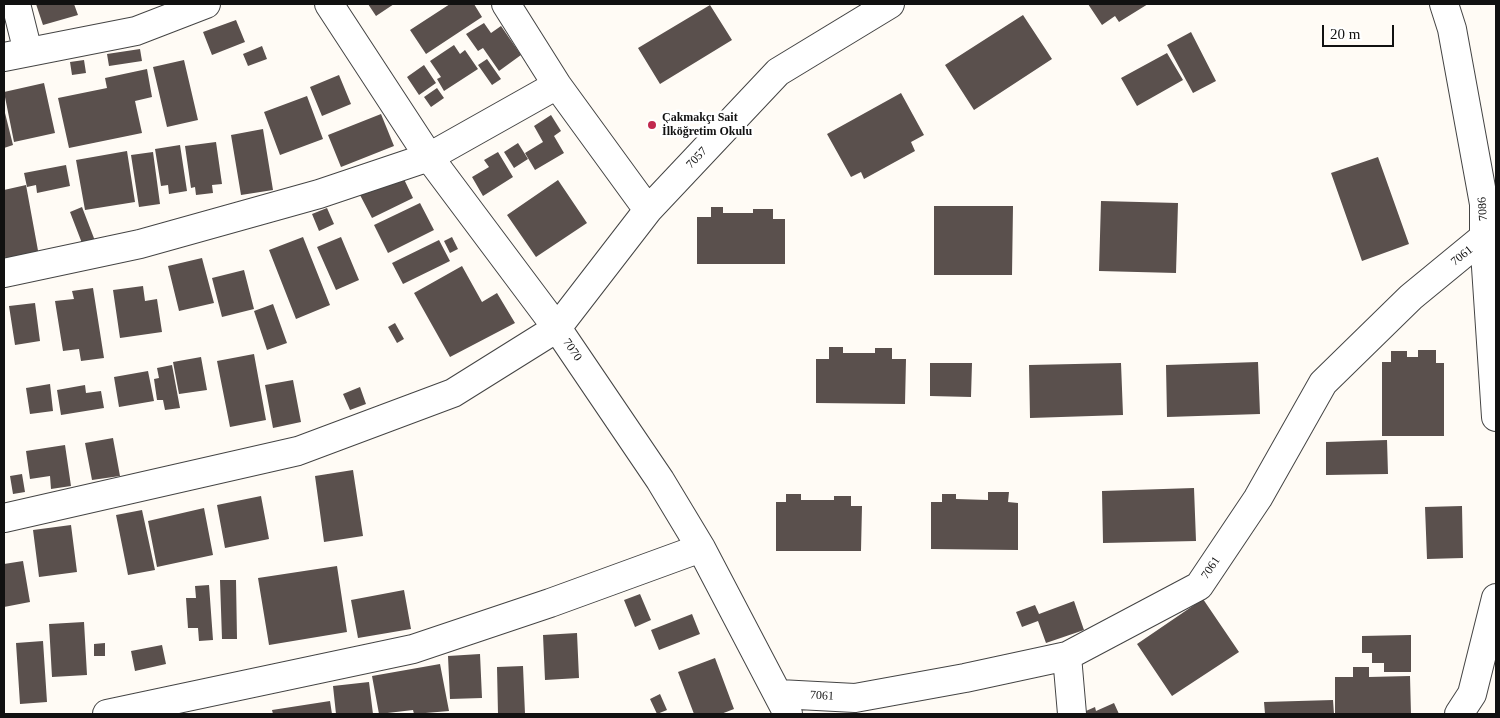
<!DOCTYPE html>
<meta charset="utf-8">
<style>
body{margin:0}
#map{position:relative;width:1500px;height:718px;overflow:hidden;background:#fffbf5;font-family:Georgia,serif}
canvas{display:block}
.frame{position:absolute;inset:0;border:5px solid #111;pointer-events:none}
.scale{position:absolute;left:1322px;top:25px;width:72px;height:22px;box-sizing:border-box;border:2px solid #111;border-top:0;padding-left:6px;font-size:15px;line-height:18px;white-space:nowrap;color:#111;-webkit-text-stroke:4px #fff;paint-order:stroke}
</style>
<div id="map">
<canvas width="1500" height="718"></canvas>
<div class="frame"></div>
<div class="scale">20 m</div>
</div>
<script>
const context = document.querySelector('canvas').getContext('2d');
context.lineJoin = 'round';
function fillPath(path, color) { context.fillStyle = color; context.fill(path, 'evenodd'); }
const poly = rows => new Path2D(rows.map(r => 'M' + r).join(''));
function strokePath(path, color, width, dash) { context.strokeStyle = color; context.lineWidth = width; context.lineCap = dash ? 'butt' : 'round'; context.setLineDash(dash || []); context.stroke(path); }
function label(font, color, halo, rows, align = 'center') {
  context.font = font + ' Georgia,serif'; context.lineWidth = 5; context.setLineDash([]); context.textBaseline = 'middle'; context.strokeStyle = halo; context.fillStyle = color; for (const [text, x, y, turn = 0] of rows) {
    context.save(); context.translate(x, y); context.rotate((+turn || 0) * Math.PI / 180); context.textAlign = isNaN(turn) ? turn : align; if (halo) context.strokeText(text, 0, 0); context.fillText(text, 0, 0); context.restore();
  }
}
const building = poly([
 [36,4,74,4,78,15,43,25],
 [368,4,394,4,376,16],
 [450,4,474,4,482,17,426,54,410,30],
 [1088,4,1148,4,1119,22,1115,16,1102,25],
 [710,5,732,40,660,84,638,48],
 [1023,15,1052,59,974,110,945,65],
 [236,20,245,42,212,55,203,32],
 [484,23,491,33,501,26,521,55,499,71,483,48,478,51,466,34],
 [1191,32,1216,81,1193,93,1167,45],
 [454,45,460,54,465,50,478,69,444,91,437,79,441,77,430,61],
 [262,46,267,59,248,66,243,54],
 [140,49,142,61,109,66,107,54],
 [1167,53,1183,80,1137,106,1121,78],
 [487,59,501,79,492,85,478,65],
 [84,60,86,73,72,75,70,62],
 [184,60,198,120,167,127,153,67],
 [424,65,436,83,419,95,407,77],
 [147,69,152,97,135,101,142,133,69,148,58,98,107,88,105,78],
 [339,75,351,104,322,116,310,87],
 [44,83,55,133,14,142,4,92],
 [437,88,444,98,431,107,424,97],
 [901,93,924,135,911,142,915,151,864,179,861,172,851,177,827,134],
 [307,96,323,139,280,155,264,112],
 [4,109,13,145,4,148],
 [381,114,394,146,341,167,328,135],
 [551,115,561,131,554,136,564,153,535,170,525,153,543,142,534,126],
 [263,129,273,190,241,195,231,135],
 [216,142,222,184,212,185,213,193,196,195,195,187,191,188,185,146],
 [518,143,528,159,514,168,504,152],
 [180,145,187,191,169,194,168,185,161,186,155,149],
 [127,151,135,202,85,210,76,160],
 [153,152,160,204,139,207,131,155],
 [498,152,513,177,483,196,472,177,489,167,484,160],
 [1378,157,1409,244,1362,261,1331,173],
 [66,165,70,186,37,193,36,185,27,187,24,173],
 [402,175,413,198,372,218,360,195],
 [558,180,587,223,536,257,507,215],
 [26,185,39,256,6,263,4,249,4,190],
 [1101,201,1178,203,1176,273,1099,271],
 [420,203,434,230,388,253,374,225],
 [934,206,1013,206,1012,275,934,275],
 [82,207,97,246,85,251,70,212],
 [711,207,723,207,723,213,753,213,753,209,773,209,773,219,785,219,785,264,697,264,697,217,711,217],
 [327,208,334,224,319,231,312,214],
 [303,237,330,305,296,319,269,250],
 [341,237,359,280,336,290,317,247],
 [452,237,458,249,450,253,444,241],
 [439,240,450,261,403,284,392,263],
 [202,258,214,303,179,311,168,266],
 [462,266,482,302,497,293,515,323,450,357,414,293],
 [244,270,254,309,222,317,212,278],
 [143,286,145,301,157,299,162,332,120,338,113,290],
 [93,288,104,358,81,361,79,349,63,351,55,301,74,299,72,291],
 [35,303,40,341,15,345,9,306],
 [273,304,287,343,267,350,254,311],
 [395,323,404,339,397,343,388,327],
 [829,347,843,347,843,353,875,353,875,348,892,348,892,359,906,359,905,404,816,403,816,359,829,359],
 [1418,350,1436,350,1436,363,1444,363,1444,436,1382,436,1382,362,1391,362,1391,351,1407,351,1407,357,1418,357],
 [254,354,266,420,230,427,217,361],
 [201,357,207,390,179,394,173,362],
 [1258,362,1260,414,1167,417,1166,365],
 [930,363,972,363,971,397,930,396],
 [1121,363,1123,415,1030,418,1029,365],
 [172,365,180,408,165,410,163,400,157,400,154,379,159,378,157,368],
 [148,371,154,401,119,407,114,377],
 [293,380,301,422,273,428,265,385],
 [50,384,53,411,30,414,26,388],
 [85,385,86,393,101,391,104,408,61,415,57,390],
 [360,387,366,404,350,410,343,394],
 [113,438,120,476,92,480,85,443],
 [1387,440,1388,474,1326,475,1326,442],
 [65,445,71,486,51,489,50,476,30,479,26,451],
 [353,470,363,536,324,542,315,476],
 [22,474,25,492,13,494,10,476],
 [1194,488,1196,541,1103,543,1102,491],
 [988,492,1009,492,1008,502,1018,503,1018,550,931,549,931,502,942,502,942,494,956,494,956,499,988,500],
 [786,494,801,494,801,500,834,500,834,496,851,496,851,506,862,506,861,551,776,551,776,502,786,502],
 [261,496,269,539,225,548,217,505],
 [1462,506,1463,558,1427,559,1425,507],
 [204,508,213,555,157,567,148,521],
 [142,510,155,570,128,575,116,515],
 [71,525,77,572,39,577,33,530],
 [23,561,30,602,4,607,4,564],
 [337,566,347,632,269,645,258,578],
 [220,580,236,580,237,639,222,639],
 [209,585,213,640,199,641,198,628,188,628,186,598,196,598,195,586],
 [404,590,411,629,358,638,351,600],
 [640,594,651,620,635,627,624,600],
 [1203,599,1239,652,1172,696,1137,644],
 [1074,601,1084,630,1046,643,1038,621,1022,627,1016,612,1035,605,1039,614],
 [692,614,700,634,659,650,651,630],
 [84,622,87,675,52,677,49,624],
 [577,633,579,678,545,680,543,635],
 [1411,635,1411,672,1384,672,1384,663,1372,663,1372,653,1362,653,1362,636],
 [43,641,47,702,20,704,16,643],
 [105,643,105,656,94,656,94,644],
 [162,645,166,664,135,671,131,651],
 [480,654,482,698,450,699,448,656],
 [715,658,734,709,721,714,694,714,678,672],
 [440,664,449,711,414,714,413,710,379,714,372,676],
 [523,666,525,714,498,714,497,667],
 [1353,667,1369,667,1369,677,1410,676,1411,714,1335,714,1335,677,1353,677],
 [369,682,373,714,336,714,333,686],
 [660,694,667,710,657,714,650,699],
 [1333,700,1334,714,1265,714,1264,702],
 [330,701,332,714,273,714,272,710],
 [1114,703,1119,714,1079,714,1095,707,1096,711]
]);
const minor = poly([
 [16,4,28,52],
 [329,4,429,157,557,328,660,480,701,548,788,714],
 [506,4,557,85,648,210],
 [1444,4,1452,29,1484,204,1484,237,1496,417],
 [4,57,136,31,206,4],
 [4,273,140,244,319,194,429,157,557,85],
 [4,518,298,451,453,393,557,328,648,210,778,72,890,4],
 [1067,656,1072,714],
 [779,694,855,698,965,678,1067,656,1199,586,1258,498,1323,383,1411,297,1484,237],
 [107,714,413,649,550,603,701,548],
 [1459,714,1472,694,1496,598]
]);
const markers = [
 [652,125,5,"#c1294e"]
];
const poiNames = [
 ["Çakmakçı Sait",662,118],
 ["İlköğretim Okulu",662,132]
];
const streetNames = [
 ["7057",697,158,-47],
 ["7086",1483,209,-94],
 ["7061",1462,256,-39],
 ["7070",572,350,56],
 ["7061",1211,568,-56],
 ["7061",822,696,3]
];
fillPath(building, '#5a504d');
strokePath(minor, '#444', 30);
strokePath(minor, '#fff', 28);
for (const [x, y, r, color] of markers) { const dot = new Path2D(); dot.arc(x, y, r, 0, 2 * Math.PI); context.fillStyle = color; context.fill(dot); strokePath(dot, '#fff', 2); }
label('bold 12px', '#111', '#fff', poiNames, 'left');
label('12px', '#111', '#fff', streetNames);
</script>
